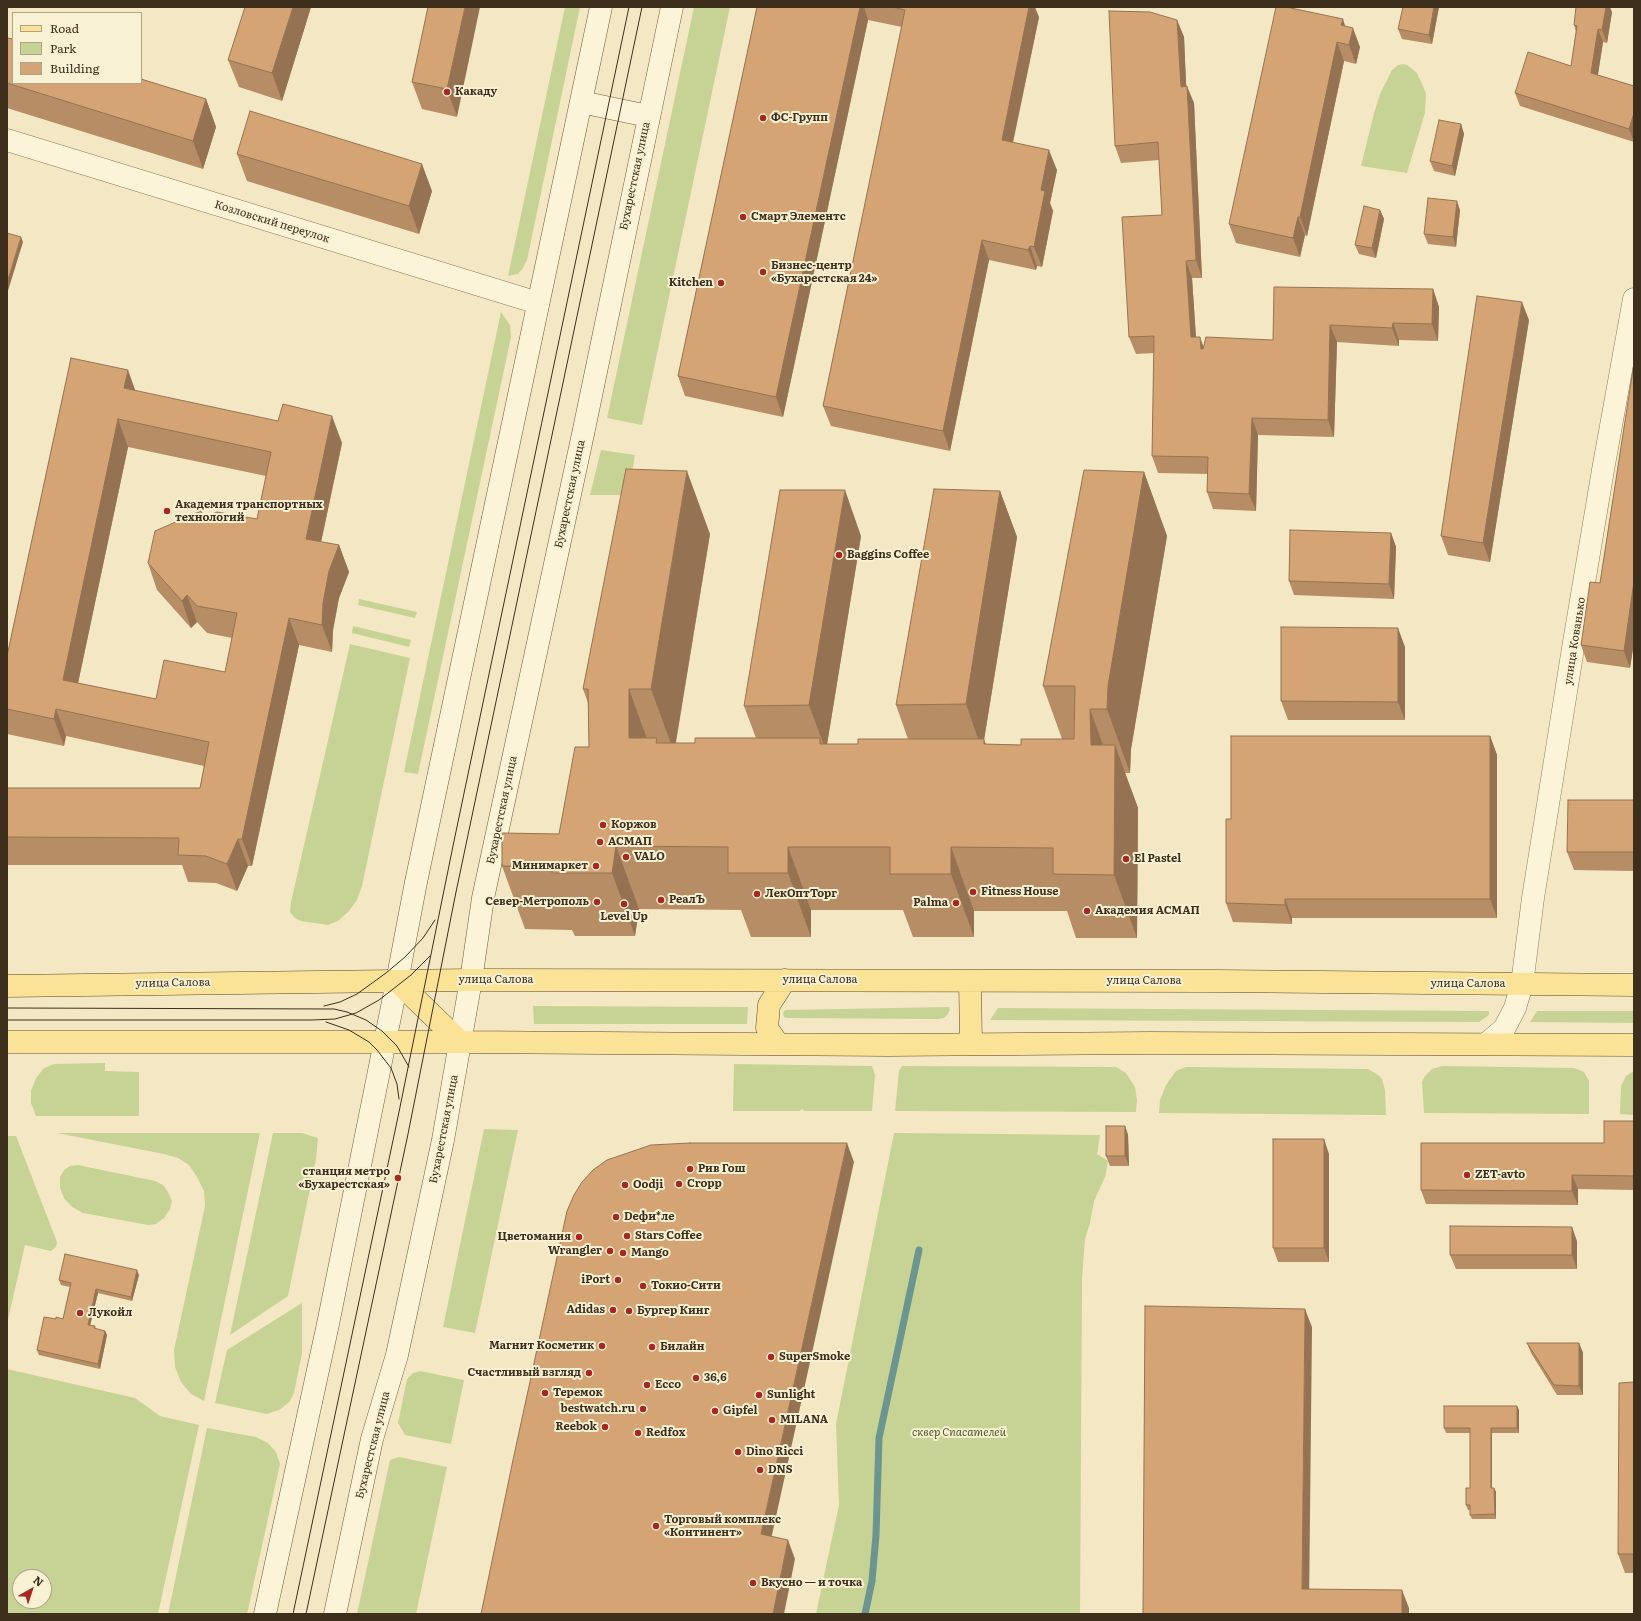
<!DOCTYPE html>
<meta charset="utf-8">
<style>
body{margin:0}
#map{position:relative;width:1641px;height:1621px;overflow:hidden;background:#f3e8c3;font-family:Literata,serif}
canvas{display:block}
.frame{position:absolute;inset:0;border:8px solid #3e2f1d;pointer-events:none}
.legend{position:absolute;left:12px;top:12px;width:130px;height:72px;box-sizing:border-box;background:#f9f1d4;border:1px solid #aea38b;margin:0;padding:5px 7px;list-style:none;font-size:12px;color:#3e2f1d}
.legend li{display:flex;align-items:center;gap:8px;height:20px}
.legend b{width:20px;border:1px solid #aea38b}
.north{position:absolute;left:12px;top:1569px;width:40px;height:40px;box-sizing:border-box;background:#f9f1d4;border:1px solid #aea38b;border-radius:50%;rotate:39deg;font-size:11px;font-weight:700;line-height:16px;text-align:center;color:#3e2f1d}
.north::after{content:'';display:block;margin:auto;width:14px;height:18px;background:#a62820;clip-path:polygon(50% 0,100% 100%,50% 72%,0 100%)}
</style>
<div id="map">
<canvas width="1641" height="1621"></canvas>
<div class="frame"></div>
<ul class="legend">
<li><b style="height:5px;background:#fae297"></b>Road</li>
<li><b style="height:11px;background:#c7d395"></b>Park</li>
<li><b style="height:11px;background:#d5a475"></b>Building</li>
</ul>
<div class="north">N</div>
</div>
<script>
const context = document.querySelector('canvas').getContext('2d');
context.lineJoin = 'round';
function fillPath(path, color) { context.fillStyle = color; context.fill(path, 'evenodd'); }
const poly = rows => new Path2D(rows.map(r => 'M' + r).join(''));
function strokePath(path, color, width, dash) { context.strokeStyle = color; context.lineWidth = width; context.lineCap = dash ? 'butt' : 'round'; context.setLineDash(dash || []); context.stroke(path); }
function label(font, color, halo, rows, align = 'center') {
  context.font = font + ' Literata,serif'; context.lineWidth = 4; context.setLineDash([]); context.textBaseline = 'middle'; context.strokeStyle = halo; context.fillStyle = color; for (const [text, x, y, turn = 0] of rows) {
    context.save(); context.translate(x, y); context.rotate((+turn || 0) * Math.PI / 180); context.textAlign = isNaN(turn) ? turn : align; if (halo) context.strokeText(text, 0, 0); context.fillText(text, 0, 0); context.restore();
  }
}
const green = poly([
 [565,7,580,7,527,260,523,268,518,274,508,276],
 [694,7,730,7,642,425,607,418],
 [1403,64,1407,65,1417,73,1426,93,1425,113,1407,173,1361,166,1374,113,1380,94,1392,70,1398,65],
 [501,312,510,325,511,337,418,774,404,772],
 [601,450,635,455,628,495,590,495],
 [359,599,417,612,415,618,358,605],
 [353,626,411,640,409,647,352,633],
 [350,644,410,658,362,886,357,900,349,911,338,921,328,925,301,921,295,918,290,912,291,902],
 [533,1006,748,1007,747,1024,534,1024],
 [949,1007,950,1010,948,1014,944,1018,938,1019,787,1018,784,1017,783,1013,785,1010],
 [998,1008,1489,1011,1489,1015,1479,1022,990,1020],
 [1537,1011,1634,1011,1634,1023,1530,1022],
 [105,1063,105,1071,139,1072,139,1116,36,1116,31,1103,31,1091,36,1078,44,1068,54,1064],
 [734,1064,872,1066,875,1075,872,1111,804,1111,804,1110,801,1109,800,1111,733,1111],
 [902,1066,1116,1067,1126,1073,1135,1087,1137,1100,1136,1112,895,1111,899,1071],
 [1442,1066,1574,1068,1584,1072,1589,1081,1589,1114,1424,1113,1422,1082,1425,1076,1432,1069],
 [1186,1067,1368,1069,1378,1075,1382,1079,1385,1090,1386,1115,1159,1113,1160,1100,1166,1085,1176,1071],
 [1634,1071,1634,1115,1620,1114,1621,1086,1626,1076],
 [484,1129,518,1130,475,1333,443,1327],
 [57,1133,260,1133,204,1401,191,1394,181,1382,175,1367,174,1350,205,1206,204,1191,197,1177,189,1165,178,1158,164,1154],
 [273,1133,302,1133,318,1138,316,1159,288,1296,230,1335],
 [894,1133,1100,1135,1097,1154,1108,1161,1105,1177,1094,1201,1090,1223,1085,1239,1082,1279,1080,1614,816,1614,839,1505,836,1424],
 [7,1136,16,1136,57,1242,56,1247,51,1251,25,1245,7,1324],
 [78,1165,155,1181,163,1185,168,1192,172,1201,170,1209,164,1218,156,1224,148,1225,83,1213,72,1207,64,1198,60,1188,60,1177,64,1170,70,1166],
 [302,1303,302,1353,294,1393,290,1401,281,1409,267,1414,215,1403,227,1350],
 [7,1369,135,1398,160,1416,199,1425,158,1614,7,1614],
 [20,1577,44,1577,44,1601,20,1601],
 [420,1371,464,1380,451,1444,405,1435,398,1423,407,1379,413,1373],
 [207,1428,256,1437,268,1443,276,1452,280,1464,247,1614,168,1614],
 [399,1457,447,1467,416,1614,357,1614,390,1460]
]);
const stream = poly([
 [865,1614,872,1581,876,1535,879,1438,919,1250]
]);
const street = poly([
 [7,140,538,303],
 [1486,1044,1504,1029,1515,1008,1522,984,1533,898,1574,642,1603,470,1634,299]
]);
const secondary = poly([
 [581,102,648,116],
 [265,1614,328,1324,396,987,416,882,601,7],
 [335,1614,372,1439,397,1355,443,1140,471,980,483,898,583,434,672,7]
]);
const primary = poly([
 [397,981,460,1042],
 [970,981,971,1044],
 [7,986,471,980,1217,981,1634,985],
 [7,1042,460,1042,888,1045,1150,1043,1634,1045],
 [778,1044,767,1028,769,1005,785,980]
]);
const tram = poly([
 [324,1006,340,1002,357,994,386,973,405,957,423,938,435,920],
 [7,1008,334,1009,347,1012,366,1020,382,1031,397,1046,409,1067],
 [7,1020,312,1020,335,1019,356,1013,379,1000,411,975,430,956],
 [326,1022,349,1030,369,1042,377,1050,391,1068,397,1084,399,1099],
 [293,1614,399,1112,454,841,629,7],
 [306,1614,408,1134,456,892,642,7]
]);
const wall = poly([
 [311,7,282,101,239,87,228,60],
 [428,7,457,117,422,109,412,82],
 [757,7,1029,7,1039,17,1013,143,1057,170,1050,203,1053,211,1042,267,1037,266,1036,270,989,260,950,451,831,426,823,406,902,27,868,20,783,417,685,396,678,376],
 [1439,7,1432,44,1402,39,1398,29],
 [1612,12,1607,43,1603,42,1598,75,1634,86,1634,142,1520,106,1515,93,1571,66,1576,32,1574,25],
 [1177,20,1184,37,1186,86,1194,103,1202,278,1192,278,1196,337,1204,347,1273,340,1433,289,1439,307,1438,341,1399,340,1399,346,1337,342,1334,437,1258,435,1256,511,1213,509,1207,492,1208,474,1158,473,1152,456,1154,353,1136,354,1129,337,1162,215,1159,160,1121,163,1115,146],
 [1345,26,1360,47,1356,64,1344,61,1307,236,1305,235,1300,257,1236,243,1229,224],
 [7,38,206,99,216,127,203,169,7,108],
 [1461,124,1464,134,1455,176,1434,171,1430,161],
 [237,154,432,191,419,234,247,181],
 [1380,210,1384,219,1376,258,1359,254,1355,245],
 [1460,210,1456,247,1428,244,1424,234],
 [1529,320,1490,562,1448,555,1441,536],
 [71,358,136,391,342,443,321,542,339,545,349,572,339,598,333,630,332,652,299,645,252,866,248,866,237,891,216,883,188,882,182,865,7,865,7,788,200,788,204,766,66,736,64,746,7,734,7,656],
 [128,447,266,476,257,519,204,518,148,563,157,590,191,628,197,622,207,633,232,638,225,672,156,699,78,683],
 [1634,363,1634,642,1630,668,1587,662,1581,645,1600,583],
 [1144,472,1167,536,1131,749,1130,773,1125,773,1138,808,1137,938,1076,938,1067,911,974,911,974,937,913,937,903,910,811,910,811,937,751,937,741,910,639,909,635,936,575,936,572,930,525,929,502,866,559,834,589,747,588,703,583,689,710,534,676,743,695,743,756,738,744,706,861,536,827,744,858,744,908,739,896,705,1000,491,1017,537,984,740,986,744,1021,745,1062,739,1043,686],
 [1391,533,1396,547,1394,599,1294,595,1289,581],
 [1405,647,1405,720,1288,720,1281,701],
 [1490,736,1497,755,1497,918,1292,918,1292,924,1233,922,1226,903],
 [1634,800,1634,871,1574,870,1567,852],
 [1634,1121,1634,1190,1578,1189,1578,1205,1426,1204,1421,1190,1604,1143],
 [1125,1126,1128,1135,1129,1166,1110,1166,1106,1156],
 [1329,1154,1329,1262,1278,1262,1273,1248],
 [1577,1241,1577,1269,1456,1269,1450,1255],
 [139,1275,132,1301,98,1293,90,1325,95,1326,96,1329,105,1331,107,1335,100,1369,39,1355,37,1350,56,1319,63,1319,70,1287,61,1285,59,1280],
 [1527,1343,1579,1343,1583,1353,1583,1395,1557,1395,1531,1353],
 [1634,1382,1634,1573,1625,1573,1618,1554],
 [1519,1410,1519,1433,1492,1433,1492,1488,1494,1488,1496,1492,1496,1519,1472,1519,1470,1515,1470,1510,1468,1510,1466,1505,1470,1488,1470,1433,1446,1433,1444,1428]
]);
const shadedWall = poly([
 [293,7,311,7,282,101,272,73],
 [465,7,480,7,457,117,447,89],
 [860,7,864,7,868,20,783,417,776,397],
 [1029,7,1035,7,1039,17,1009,160,1002,140],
 [1434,7,1439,7,1432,44,1429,35],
 [1606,7,1610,7,1612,12,1607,43,1602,30],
 [1343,19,1349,38,1341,25],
 [1177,20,1184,37,1187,104,1181,87],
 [1353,28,1360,47,1356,64,1349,45],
 [1598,29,1603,42,1596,86,1591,73],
 [1337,42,1344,61,1307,236,1300,217],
 [1187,86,1194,103,1202,278,1196,260],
 [206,99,216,127,203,169,193,141],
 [1634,113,1634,142,1629,129],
 [1461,124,1464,134,1455,176,1452,166],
 [1049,150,1057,170,1050,203,1053,211,1042,267,1034,247,1041,190],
 [422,164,432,191,419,234,409,206],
 [1457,201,1460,210,1456,247,1453,237],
 [1380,210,1384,219,1376,258,1372,248],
 [1298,217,1305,235,1300,257,1293,238],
 [21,237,23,242,7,294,7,283],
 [982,240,989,260,950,451,943,431],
 [1030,246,1037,266,1036,270,1028,250],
 [1186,261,1192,278,1197,354,1191,337],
 [1433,289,1439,307,1438,341,1432,324],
 [1522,302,1529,320,1490,562,1483,543],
 [1393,323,1399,340,1399,346,1392,328],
 [1330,325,1337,342,1334,437,1328,420],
 [1200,337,1206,354,1201,349],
 [128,370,138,398,124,388],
 [332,416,342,443,316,566,306,539],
 [1252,418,1258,435,1256,511,1249,494],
 [118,419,128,447,73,707,63,680],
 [687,471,710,534,674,752,651,689],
 [1144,472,1167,536,1131,749,1130,773,1107,709,1108,686],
 [845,490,861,536,826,751,809,705],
 [1000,491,1017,537,984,740,1007,802,982,750,966,704],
 [1391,533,1396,547,1394,599,1389,584],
 [339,545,349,572,339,598,333,630,332,652,322,625,323,603,329,571],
 [1634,581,1634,642,1630,668,1624,651],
 [187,595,197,622,191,628,182,601],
 [289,618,299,645,252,866,242,839],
 [1398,628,1405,647,1405,720,1398,702],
 [629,689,652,753,629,738],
 [56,709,66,736,64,746,54,719],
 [1090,709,1113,773,1091,745],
 [1490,736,1497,755,1497,918,1490,899],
 [1115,745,1138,808,1137,938,1114,875],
 [238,839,248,866,237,891,227,864],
 [616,846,639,909,635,936,612,873],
 [788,847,811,910,811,937,788,873],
 [951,847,974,911,974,937,951,874],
 [1285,899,1292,918,1292,924,1285,905],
 [1125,1126,1128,1135,1129,1166,1125,1156],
 [1324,1139,1329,1154,1329,1262,1324,1248],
 [847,1143,854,1162,768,1553,761,1534],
 [1572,1175,1578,1189,1578,1205,1572,1191],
 [1572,1227,1577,1241,1577,1269,1572,1255],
 [137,1270,139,1275,132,1301,131,1297],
 [96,1289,98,1293,89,1330,88,1325],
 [1305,1309,1312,1327,1309,1608,1302,1589],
 [105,1331,107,1335,100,1369,98,1364],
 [1579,1343,1583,1353,1583,1395,1579,1386],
 [1517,1406,1519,1410,1519,1433,1517,1428],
 [1491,1428,1492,1433,1492,1493,1491,1488],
 [1494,1488,1496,1492,1496,1519,1495,1514],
 [788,1540,795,1559,784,1614,773,1614],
 [1402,1590,1409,1608,1409,1614,1402,1614]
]);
const building = poly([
 [245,7,293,7,272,73,228,60,245,7],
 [428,7,465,7,447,89,412,82,428,7],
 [757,7,860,7,776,397,678,376,757,7],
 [892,7,1029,7,1002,140,1049,150,1041,190,1045,191,1034,247,1030,246,1028,250,982,240,943,431,823,406,905,10,892,7],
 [1276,7,1286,7,1343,19,1341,25,1353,28,1349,45,1337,42,1300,217,1298,217,1293,238,1229,224,1276,7],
 [1403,7,1434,7,1429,35,1398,29,1403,7],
 [1576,7,1606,7,1602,30,1598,29,1591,73,1634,86,1634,113,1629,129,1515,93,1528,52,1571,66,1577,26,1574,25,1576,7],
 [1109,11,1150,12,1177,20,1181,87,1187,86,1196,260,1186,261,1191,337,1200,337,1201,349,1203,349,1206,337,1273,340,1274,287,1433,289,1432,324,1393,323,1392,328,1330,325,1328,420,1252,418,1249,494,1207,492,1208,457,1152,456,1154,336,1129,337,1122,217,1162,215,1158,142,1115,146,1109,11],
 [7,38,13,39,13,83,141,83,141,79,206,99,193,141,7,83,7,38],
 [250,111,422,164,409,206,237,154,250,111],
 [1439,120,1461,124,1452,166,1430,161,1439,120],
 [1428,198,1457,201,1453,237,1424,234,1428,198],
 [1364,206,1380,210,1372,248,1355,245,1364,206],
 [7,233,21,237,7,283,7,233],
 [1477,296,1522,302,1483,543,1441,536,1477,296],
 [71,358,128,370,124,388,278,421,283,404,332,416,306,539,339,545,329,571,323,603,322,625,289,618,242,839,238,839,227,864,206,856,178,855,179,838,7,837,7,788,200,788,209,742,56,709,54,719,7,709,7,656,71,358],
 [118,419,271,452,257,519,217,512,204,518,201,511,155,531,148,563,182,601,187,595,197,606,237,613,225,672,164,660,156,699,63,680,118,419],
 [1634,363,1634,581,1624,651,1581,645,1590,582,1600,583,1634,363],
 [626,469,687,471,651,689,629,689,629,738,657,738,656,743,695,743,695,738,820,738,820,744,858,744,858,739,984,739,984,744,1021,745,1021,739,1074,739,1075,686,1043,686,1084,470,1144,472,1108,686,1107,709,1090,709,1091,745,1115,745,1114,875,1053,874,1053,848,951,847,951,874,890,874,890,847,788,847,788,873,728,873,728,847,616,846,612,873,552,873,553,867,502,866,502,833,559,834,575,747,589,747,588,689,583,689,626,469],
 [934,489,1000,491,966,704,896,705,934,489],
 [780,490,845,490,809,705,744,706,780,490],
 [1290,530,1391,533,1389,584,1289,581,1290,530],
 [1281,627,1398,628,1398,702,1281,701,1281,627],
 [1231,736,1490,736,1490,899,1285,899,1285,905,1226,903,1226,819,1231,819,1231,736],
 [1568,800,1634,800,1634,852,1567,852,1568,800],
 [1604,1121,1634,1121,1634,1176,1572,1175,1572,1191,1421,1190,1421,1143,1604,1143,1604,1121],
 [1106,1126,1125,1126,1125,1156,1106,1156,1106,1126],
 [1273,1139,1324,1139,1324,1248,1273,1248,1273,1139],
 [690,1143,847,1143,761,1534,788,1540,773,1614,481,1614,513,1460,567,1211,574,1195,582,1182,593,1170,607,1160,651,1145,690,1143],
 [1450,1226,1572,1227,1572,1255,1450,1255,1450,1226],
 [65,1254,137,1270,131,1297,96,1289,88,1325,95,1326,94,1328,105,1331,98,1364,37,1350,44,1317,56,1319,56,1317,63,1319,71,1283,59,1280,65,1254],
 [1145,1306,1305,1309,1302,1589,1402,1590,1402,1614,1143,1614,1145,1306],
 [1527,1343,1579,1343,1579,1386,1554,1385,1527,1343],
 [1634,1382,1634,1554,1618,1554,1619,1383,1634,1382],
 [1444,1406,1517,1406,1517,1428,1491,1428,1491,1488,1494,1488,1495,1514,1470,1515,1470,1505,1466,1505,1466,1488,1470,1488,1470,1428,1444,1428,1444,1406]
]);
const markers = [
 [447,92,4,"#a62820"],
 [763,118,4,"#a62820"],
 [743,217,4,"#a62820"],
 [763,272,4,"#a62820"],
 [721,283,4,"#a62820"],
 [167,511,4,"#a62820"],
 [839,555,4,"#a62820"],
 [603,825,4,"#a62820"],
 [600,842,4,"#a62820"],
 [626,857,4,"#a62820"],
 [1126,859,4,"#a62820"],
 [596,866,4,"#a62820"],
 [973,892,4,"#a62820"],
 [757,894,4,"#a62820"],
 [661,900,4,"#a62820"],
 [597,902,4,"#a62820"],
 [956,903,4,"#a62820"],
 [624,904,4,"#a62820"],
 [1087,911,4,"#a62820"],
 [690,1169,4,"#a62820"],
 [1467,1175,4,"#a62820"],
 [398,1178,4,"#a62820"],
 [679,1184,4,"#a62820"],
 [625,1185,4,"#a62820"],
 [616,1217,4,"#a62820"],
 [627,1236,4,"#a62820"],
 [579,1237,4,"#a62820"],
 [610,1251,4,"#a62820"],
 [623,1253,4,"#a62820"],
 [618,1280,4,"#a62820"],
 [643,1286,4,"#a62820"],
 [613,1310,4,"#a62820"],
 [629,1311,4,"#a62820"],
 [80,1313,4,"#a62820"],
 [602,1346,4,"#a62820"],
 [652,1347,4,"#a62820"],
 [771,1357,4,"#a62820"],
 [589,1373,4,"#a62820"],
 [696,1378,4,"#a62820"],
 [647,1385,4,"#a62820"],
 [545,1393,4,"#a62820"],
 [759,1395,4,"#a62820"],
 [643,1409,4,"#a62820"],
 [715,1411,4,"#a62820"],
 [772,1420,4,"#a62820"],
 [605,1427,4,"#a62820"],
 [638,1433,4,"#a62820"],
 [738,1452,4,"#a62820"],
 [760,1470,4,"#a62820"],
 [656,1526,4,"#a62820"],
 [753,1583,4,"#a62820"]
];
const poiNames = [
 ["Какаду",455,92],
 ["ФС-Групп",771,118],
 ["Смарт Элементс",751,217],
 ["Бизнес-центр",771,266],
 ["«Бухарестская 24»",771,279],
 ["Kitchen",713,283,"right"],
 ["Академия транспортных",175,505],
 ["технологий",175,518],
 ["Baggins Coffee",847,555],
 ["Коржов",611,825],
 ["АСМАП",608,842],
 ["VALO",634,857],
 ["El Pastel",1134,859],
 ["Минимаркет",588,866,"right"],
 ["Fitness House",981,892],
 ["ЛекОптТорг",765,894],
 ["РеалЪ",669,900],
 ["Север-Метрополь",589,902,"right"],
 ["Palma",948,903,"right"],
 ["Академия АСМАП",1095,911],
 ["Level Up",624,917,"center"],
 ["Рив Гош",698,1169],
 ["станция метро",390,1172,"right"],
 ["«Бухарестская»",390,1185,"right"],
 ["ZET-avto",1475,1175],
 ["Cropp",687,1184],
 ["Oodji",633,1185],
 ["Dефи*ле",624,1217],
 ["Stars Coffee",635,1236],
 ["Цветомания",571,1237,"right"],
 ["Wrangler",602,1251,"right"],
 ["Mango",631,1253],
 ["iPort",610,1280,"right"],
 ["Токио-Сити",651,1286],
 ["Adidas",605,1310,"right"],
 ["Бургер Кинг",637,1311],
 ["Лукойл",88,1313],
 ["Магнит Косметик",594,1346,"right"],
 ["Билайн",660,1347],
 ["SuperSmoke",779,1357],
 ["Счастливый взгляд",581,1373,"right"],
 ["36,6",704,1378],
 ["Ecco",655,1385],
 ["Теремок",553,1393],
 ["Sunlight",767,1395],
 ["bestwatch.ru",635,1409,"right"],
 ["Gipfel",723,1411],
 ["MILANA",780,1420],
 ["Reebok",597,1427,"right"],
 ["Redfox",646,1433],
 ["Dino Ricci",746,1452],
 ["DNS",768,1470],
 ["Торговый комплекс",664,1520],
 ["«Континент»",664,1533],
 ["Вкусно — и точка",761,1583]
];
const streetNames = [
 ["Бухарестская улица",635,176,-78],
 ["Козловский переулок",272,222,17],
 ["Бухарестская улица",570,494,-78],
 ["улица Кованько",1575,641,-81],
 ["Бухарестская улица",502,810,-78],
 ["улица Салова",496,980],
 ["улица Салова",820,980],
 ["улица Салова",1144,981],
 ["улица Салова",173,983,-1],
 ["улица Салова",1468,984],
 ["Бухарестская улица",444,1129,-79],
 ["Бухарестская улица",373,1445,-76]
];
const parkNames = [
 ["cквер Спасателей",959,1433]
];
fillPath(green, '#c7d395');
strokePath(stream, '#6b958e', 7);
strokePath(street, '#907957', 23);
strokePath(secondary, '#725a3a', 23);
strokePath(primary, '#5d462c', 23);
strokePath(street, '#fcf4d8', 22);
strokePath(secondary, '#fcf4d8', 22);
strokePath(primary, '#fae297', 22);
strokePath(tram, '#3e2f1d', 1);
fillPath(wall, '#b78d65');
fillPath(shadedWall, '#957352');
fillPath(building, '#d5a475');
strokePath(building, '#957352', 1);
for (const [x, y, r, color] of markers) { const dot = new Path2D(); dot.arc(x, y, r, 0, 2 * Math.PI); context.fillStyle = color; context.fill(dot); strokePath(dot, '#f9f1d4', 1.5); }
label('bold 11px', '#3e2f1d', '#f9f1d4', poiNames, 'left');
label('11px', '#3e2f1d', '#f9f1d4', streetNames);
label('italic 11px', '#4a5d21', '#f9f1d4', parkNames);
</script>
